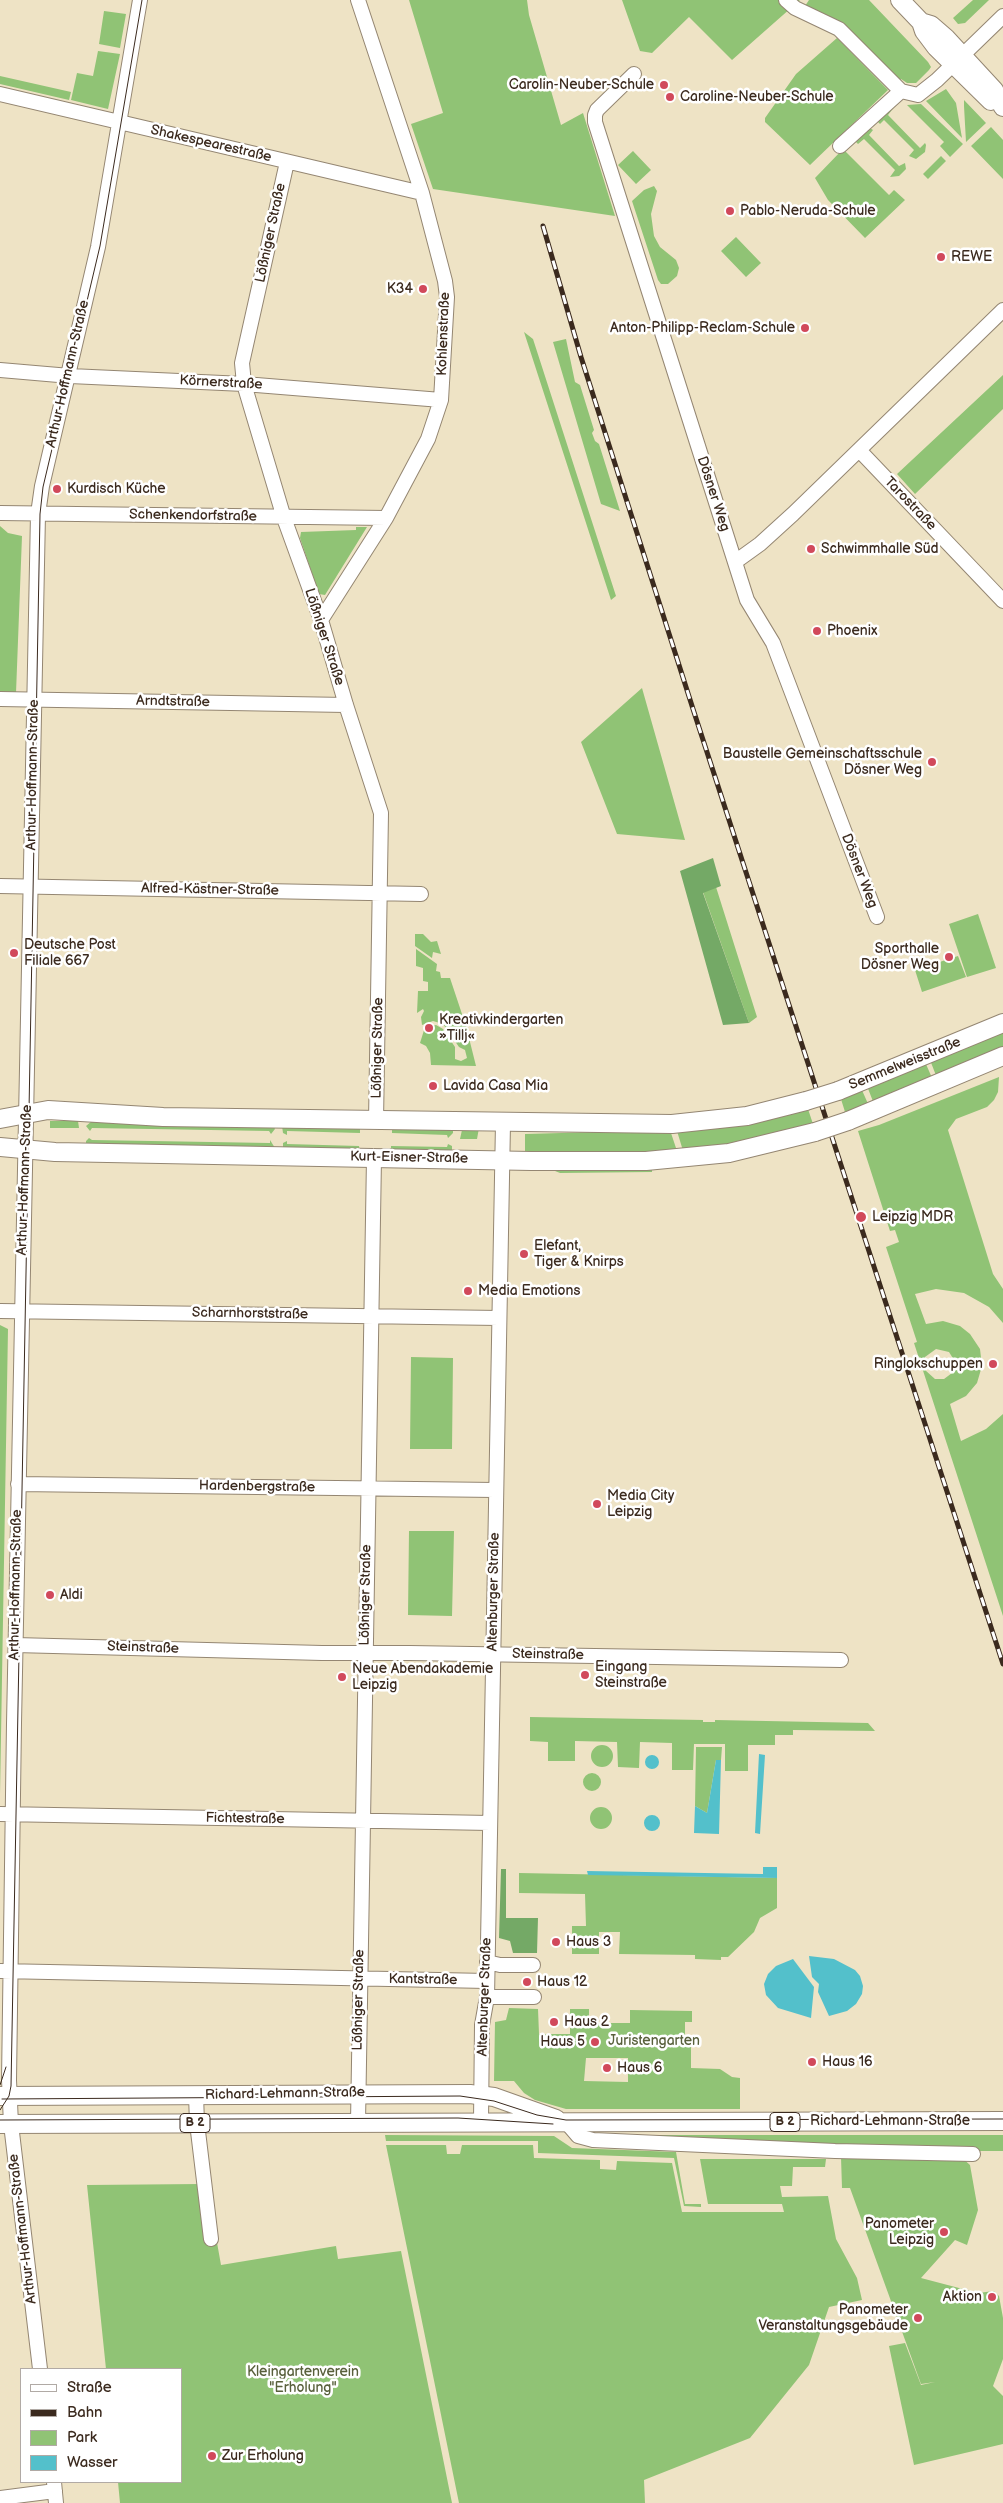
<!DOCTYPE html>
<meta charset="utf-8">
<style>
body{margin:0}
#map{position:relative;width:1003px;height:2503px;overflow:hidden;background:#eee3c5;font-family:"Balsamiq Sans",sans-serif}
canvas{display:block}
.legend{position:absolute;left:20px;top:2368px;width:162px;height:115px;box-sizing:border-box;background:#fff;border:1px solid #b1aaa5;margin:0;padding:6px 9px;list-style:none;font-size:15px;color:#3b2a1e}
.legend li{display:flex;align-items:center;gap:10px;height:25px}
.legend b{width:25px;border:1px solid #b1aaa5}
</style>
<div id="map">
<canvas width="1003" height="2503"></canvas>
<ul class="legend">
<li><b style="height:6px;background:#fff"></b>Straße</li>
<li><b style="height:6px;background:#3b2a1e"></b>Bahn</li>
<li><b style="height:14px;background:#90c375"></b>Park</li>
<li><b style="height:14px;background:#53c0cb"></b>Wasser</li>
</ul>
</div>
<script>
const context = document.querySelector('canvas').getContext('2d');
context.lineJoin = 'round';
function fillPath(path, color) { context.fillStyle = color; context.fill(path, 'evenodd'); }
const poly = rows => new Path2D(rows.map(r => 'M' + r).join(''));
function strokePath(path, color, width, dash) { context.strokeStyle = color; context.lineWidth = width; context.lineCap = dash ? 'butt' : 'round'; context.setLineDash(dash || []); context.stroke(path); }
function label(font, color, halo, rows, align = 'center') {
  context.font = font + ' "Balsamiq Sans",sans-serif'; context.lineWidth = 5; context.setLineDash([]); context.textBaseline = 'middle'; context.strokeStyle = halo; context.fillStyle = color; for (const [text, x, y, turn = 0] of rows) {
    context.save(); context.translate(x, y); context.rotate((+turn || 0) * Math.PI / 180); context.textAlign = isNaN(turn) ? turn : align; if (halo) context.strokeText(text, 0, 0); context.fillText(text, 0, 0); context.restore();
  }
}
const green = poly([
 [409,0,527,0,529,15,561,125,583,113,615,216,433,189,411,124,443,113],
 [622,0,800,0,732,60,689,17,652,53,640,51],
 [809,0,869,0,928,62,931,67,929,70,916,83,907,83,901,79,898,82,848,30,826,15,805,6],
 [973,0,989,0,965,23,958,24,953,18],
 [104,11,126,14,120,48,99,44],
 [837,38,888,90,810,165,765,122,765,118,796,74],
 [98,51,120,54,108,109,71,100,77,73,93,76],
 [0,76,71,92,69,100,0,84],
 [946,89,956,103,962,138,926,101],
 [964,100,986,123,966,142,964,106],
 [921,104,963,144,950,157,940,146,944,142,907,105],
 [895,106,888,115,920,148,925,143,926,145,925,152,916,159,909,156,914,150,884,120,880,124,878,122,878,118,890,107],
 [991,127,1003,140,1003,179,971,146],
 [870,128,873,130,869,135,899,166,905,163,906,169,899,176,890,177,895,170,864,139,858,144,856,142,856,138],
 [843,149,889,195,894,190,905,200,865,238,828,200,815,178],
 [633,151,651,170,636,184,618,165],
 [941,156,946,161,928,179,923,174],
 [654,186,657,191,651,214,654,236,660,247,676,260,679,268,677,276,668,284,661,284,658,280,632,201,644,190],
 [736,237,761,263,746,277,721,251],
 [524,332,533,339,616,596,611,600],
 [566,339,575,382,580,385,594,430,592,433,595,441,599,444,620,511,601,504,553,342],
 [1003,375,1003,409,915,494,897,474],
 [0,526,8,533,22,536,16,693,0,693],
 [356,527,367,527,325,595,319,594,300,538,301,532,356,530],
 [642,688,685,840,617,834,581,742],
 [716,887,757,1017,749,1023,703,892],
 [978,914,996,968,967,977,949,924],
 [415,934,423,934,431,942,437,941,441,954,433,952,432,958,415,946],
 [416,949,437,964,436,971,440,972,441,978,450,978,466,1026,476,1066,431,1065,430,1053,426,1046,420,1043,425,1027,436,1025,443,1029,455,1047,455,1059,461,1061,467,1058,465,1050,459,1047,443,1024,433,1021,422,1025,421,1017,424,1011,423,1009,417,1013,418,991,428,991,428,982,423,981,423,968,416,966],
 [958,956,966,977,922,992,915,970],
 [1003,1029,1003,1050,937,1078,930,1060],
 [925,1062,933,1080,874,1104,867,1086],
 [999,1077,998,1092,994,1100,987,1107,956,1119,948,1130,993,1274,1003,1289,1003,1323,989,1307,964,1293,936,1289,915,1294,926,1324,943,1321,960,1326,970,1334,980,1349,982,1366,977,1383,966,1396,950,1404,961,1441,986,1429,1003,1414,1003,1616,914,1343,917,1342,886,1247,899,1242,895,1230,890,1231,858,1131,879,1125],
 [936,1349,949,1352,954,1360,952,1373,944,1379,935,1379,925,1370,925,1357],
 [861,1088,869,1106,846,1115,840,1096],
 [807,1106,814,1127,684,1154,677,1131],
 [50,1121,78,1121,79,1128,50,1128],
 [92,1121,273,1125,275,1129,271,1134,269,1131,92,1128,90,1131,86,1126],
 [282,1126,360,1126,360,1133,287,1131,287,1135,283,1133],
 [392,1126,453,1129,453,1133,448,1138,447,1135,392,1133],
 [479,1128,477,1139,460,1139,462,1130],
 [670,1130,678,1154,525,1156,525,1134],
 [89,1138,92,1140,270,1143,270,1140,275,1148,86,1145,86,1141],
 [287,1141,287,1144,359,1146,360,1152,283,1148,283,1143],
 [448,1144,452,1146,452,1151,391,1153,391,1146,447,1147],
 [550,1169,652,1170,652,1172,560,1173],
 [0,1325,8,1329,0,1794],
 [411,1357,453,1358,452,1449,410,1449],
 [409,1531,454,1531,452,1616,408,1615],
 [530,1717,703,1720,703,1722,715,1722,715,1720,868,1723,875,1731,793,1730,793,1735,775,1735,775,1745,748,1745,748,1771,725,1771,725,1744,694,1744,693,1770,672,1770,672,1743,640,1742,639,1768,618,1767,617,1742,575,1741,575,1761,548,1761,548,1742,530,1741],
 '591 1756a11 11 0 1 1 22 0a11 11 0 1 1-22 0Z',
 [696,1747,722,1747,721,1760,716,1760,707,1813,695,1806],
 '583 1782a9 9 0 1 1 18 0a9 9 0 1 1-18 0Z',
 '590 1818a11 11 0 1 1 22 0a11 11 0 1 1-22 0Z',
 [519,1873,777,1878,777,1908,760,1918,754,1932,728,1957,721,1957,721,1960,695,1959,695,1955,619,1954,620,1932,599,1932,599,1954,572,1954,572,1926,586,1926,585,1894,519,1893],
 [509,2008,538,2009,539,2034,570,2034,570,2009,589,2009,589,2023,630,2023,630,2010,692,2011,692,2022,685,2022,685,2045,691,2046,691,2068,720,2069,732,2077,740,2078,740,2109,566,2109,535,2100,524,2093,514,2081,494,2081,495,2022,506,2020],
 [586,2058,628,2058,628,2082,584,2081],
 [385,2135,554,2136,572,2148,676,2152,685,2204,701,2204,701,2207,684,2206,674,2158,538,2153,538,2141,386,2141],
 [591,2135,1003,2135,1003,2151,976,2151,965,2146,867,2146],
 [386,2145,446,2145,447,2154,460,2154,462,2145,533,2145,534,2158,600,2160,600,2169,616,2170,617,2161,672,2163,682,2212,784,2212,782,2204,708,2204,700,2159,826,2159,825,2167,793,2167,792,2186,780,2186,782,2197,828,2196,836,2239,857,2278,862,2300,829,2307,809,2365,750,2438,644,2480,645,2503,459,2503],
 [960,2156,970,2165,978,2210,967,2245,955,2240,921,2278,978,2293,994,2291,999,2296,1003,2318,1003,2359,993,2386,1003,2396,1003,2444,914,2465,889,2346,905,2343,921,2385,935,2382,921,2384,850,2188,842,2188,841,2157],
 [201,2184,216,2237,221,2265,336,2246,338,2259,401,2251,452,2503,120,2503,118,2482,181,2482,181,2369,106,2369,87,2185]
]);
const forest = poly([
 [713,858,721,886,703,893,749,1023,723,1025,680,871],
 [501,1869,506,1869,506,1918,538,1918,537,1953,513,1953,510,1941,499,1938]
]);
const water = poly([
 [759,1754,765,1755,760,1834,755,1833],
 '645 1762a7 7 0 1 1 14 0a7 7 0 1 1-14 0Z',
 [716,1760,721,1760,719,1834,694,1833,695,1806,707,1813],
 '644 1823a8 8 0 1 1 16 0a8 8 0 1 1-16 0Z',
 [763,1867,777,1867,777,1878,588,1875,587,1871,763,1874],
 [809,1956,834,1959,855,1970,860,1976,863,1986,862,1994,856,2004,847,2011,829,2016,818,1992,819,1984,812,1977],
 [793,1959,814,1987,811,2018,778,2008,766,1995,764,1984,768,1974,776,1966]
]);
const minor = poly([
 [786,0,795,8,839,29,901,91,918,95,937,80,1003,16],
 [634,74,597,110,595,115,595,122,747,600,773,643,877,917],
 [0,94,422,193],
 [840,146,901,91],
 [287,162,242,363,244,384,284,518,321,620,346,705,381,813,376,1121],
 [0,370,70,376,244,384,441,400],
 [859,450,1003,601],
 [0,513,386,518],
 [735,562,760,544,793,514,1003,310],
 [321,620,386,518,428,439,441,400,447,297,445,281,422,193,358,0],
 [0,699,346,705],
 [0,886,421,894],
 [0,1311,499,1318],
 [18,1484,495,1490],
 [15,1645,322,1653,410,1653,841,1660],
 [0,1814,490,1823],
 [487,1962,500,1965,533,1965],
 [0,1971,487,1981],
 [487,1997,534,1997],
 [196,2095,197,2123,211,2239],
 [481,2121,482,2025,487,1997,503,1123],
 [358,2122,374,1158],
 [566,2122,578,2136,593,2140,835,2151,973,2154],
 [40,2369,11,2124,9,2080,14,1723,38,514,42,486,98,247,140,0],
 [54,2482,56,2503],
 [0,2498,55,2491]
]);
const major = poly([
 [900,0,921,22,931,25,946,38,994,90,1003,107],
 [921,22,924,31,936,47,991,101],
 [838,1091,1003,1023],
 [0,1119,48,1110,163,1117,672,1124,747,1116,806,1101],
 [848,1121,1003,1056],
 [0,1147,55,1152,531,1161,646,1161,729,1153,815,1132],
 [0,2096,470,2094,494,2097,556,2119],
 [0,2124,1003,2121]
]);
const tram = poly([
 [0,2085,6,2067],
 [2,2099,460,2096,494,2101,537,2115,566,2120,1003,2119],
 [0,2110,9,2096,11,2086,40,514,43,487,100,246,142,0],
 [0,2120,458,2118,553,2124]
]);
const rail = poly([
 [543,226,581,357,693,709,1003,1664]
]);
const majorBridge = poly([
 [806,1101,838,1091],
 [815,1132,848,1121]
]);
const markers = [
 [664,85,5,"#d1495b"],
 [670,97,5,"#d1495b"],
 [730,211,5,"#d1495b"],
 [941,257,5,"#d1495b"],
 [423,289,5,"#d1495b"],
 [805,328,5,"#d1495b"],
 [57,489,5,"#d1495b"],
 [811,549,5,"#d1495b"],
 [817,631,5,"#d1495b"],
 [932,762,5,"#d1495b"],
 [14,953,5,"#d1495b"],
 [949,957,5,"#d1495b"],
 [429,1028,5,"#d1495b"],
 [433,1086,5,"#d1495b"],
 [861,1217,6,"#d1495b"],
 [524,1254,5,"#d1495b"],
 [468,1291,5,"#d1495b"],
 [993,1364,5,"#d1495b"],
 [597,1504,5,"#d1495b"],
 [50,1595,5,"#d1495b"],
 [585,1675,5,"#d1495b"],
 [342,1677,5,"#d1495b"],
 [556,1942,5,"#d1495b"],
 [527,1982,5,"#d1495b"],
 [554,2022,5,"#d1495b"],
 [595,2042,5,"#d1495b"],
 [812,2062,5,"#d1495b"],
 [607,2068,5,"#d1495b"],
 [944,2232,5,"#d1495b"],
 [992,2297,5,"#d1495b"],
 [918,2318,5,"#d1495b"],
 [212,2456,5,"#d1495b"]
];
const shields = [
 [785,2122,30],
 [195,2123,30]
];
const shieldNames = [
 ["B 2",785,2122],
 ["B 2",195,2123]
];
const poiNames = [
 ["Carolin-Neuber-Schule",654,85,"right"],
 ["Caroline-Neuber-Schule",680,97],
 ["Pablo-Neruda-Schule",740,211],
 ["REWE",951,257],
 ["K34",413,289,"right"],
 ["Anton-Philipp-Reclam-Schule",795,328,"right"],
 ["Kurdisch Küche",67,489],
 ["Schwimmhalle Süd",821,549],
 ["Phoenix",827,631],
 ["Baustelle Gemeinschaftsschule",922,754,"right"],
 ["Dösner Weg",922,770,"right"],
 ["Deutsche Post",24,945],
 ["Filiale 667",24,961],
 ["Sporthalle",939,949,"right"],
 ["Dösner Weg",939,965,"right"],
 ["Kreativkindergarten",439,1020],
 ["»Tillj«",439,1036],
 ["Lavida Casa Mia",443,1086],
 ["Leipzig MDR",872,1217],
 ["Elefant,",534,1246],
 ["Tiger & Knirps",534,1262],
 ["Media Emotions",478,1291],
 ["Ringlokschuppen",983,1364,"right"],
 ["Media City",607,1496],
 ["Leipzig",607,1512],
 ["Aldi",60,1595],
 ["Eingang",595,1667],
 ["Steinstraße",595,1683],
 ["Neue Abendakademie",352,1669],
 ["Leipzig",352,1685],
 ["Haus 3",566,1942],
 ["Haus 12",537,1982],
 ["Haus 2",564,2022],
 ["Haus 5",585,2042,"right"],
 ["Haus 16",822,2062],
 ["Haus 6",617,2068],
 ["Panometer",934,2224,"right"],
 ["Leipzig",934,2240,"right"],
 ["Aktion",982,2297,"right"],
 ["Panometer",908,2310,"right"],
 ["Veranstaltungsgebäude",908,2326,"right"],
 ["Zur Erholung",222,2456]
];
const streetNames = [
 ["Shakespearestraße",211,144,13],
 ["Lößniger Straße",271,233,-78],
 ["Kohlenstraße",444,334,-88],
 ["Arthur-Hoffmann-Straße",68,374,-77],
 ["Körnerstraße",221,383,3],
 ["Dösner Weg",713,494,72],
 ["Tarostraße",910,504,46],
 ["Schenkendorfstraße",193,516,1],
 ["Lößniger Straße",324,637,72],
 ["Arndtstraße",173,702,1],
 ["Arthur-Hoffmann-Straße",33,775,-89],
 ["Dösner Weg",859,871,69],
 ["Alfred-Kästner-Straße",210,890,1],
 ["Lößniger Straße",378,1048,-89],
 ["Semmelweisstraße",905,1064,-22],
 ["Kurt-Eisner-Straße",409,1158,1],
 ["Arthur-Hoffmann-Straße",25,1180,-88],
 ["Scharnhorststraße",250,1314,1],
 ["Hardenbergstraße",257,1487,1],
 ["Arthur-Hoffmann-Straße",16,1585,-89],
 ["Altenburger Straße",494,1592,-89],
 ["Lößniger Straße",366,1595,-89],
 ["Steinstraße",143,1648,2],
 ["Steinstraße",548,1655,1],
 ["Fichtestraße",245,1819,1],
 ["Kantstraße",423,1980,1],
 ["Altenburger Straße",485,1997,-88],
 ["Lößniger Straße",359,2000,-89],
 ["Richard-Lehmann-Straße",285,2094,-1],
 ["Richard-Lehmann-Straße",890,2121],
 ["Arthur-Hoffmann-Straße",23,2229,-97]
];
const parkNames = [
 ["Juristengarten",654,2041],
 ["Kleingartenverein",303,2372],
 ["\"Erholung\"",303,2388]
];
fillPath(green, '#90c375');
fillPath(forest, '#74a966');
fillPath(water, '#53c0cb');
strokePath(minor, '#948672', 16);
strokePath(major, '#948672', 20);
strokePath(minor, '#fff', 14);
strokePath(major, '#fff', 18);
strokePath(tram, '#3b2a1e', 1);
strokePath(rail, '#3b2a1e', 5);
strokePath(rail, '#fff', 3, [9]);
strokePath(majorBridge, '#948672', 20, []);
strokePath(majorBridge, '#fff', 18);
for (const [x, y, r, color] of markers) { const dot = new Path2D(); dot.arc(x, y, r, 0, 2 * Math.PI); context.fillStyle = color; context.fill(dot); strokePath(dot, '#fff', 2); }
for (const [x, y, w] of shields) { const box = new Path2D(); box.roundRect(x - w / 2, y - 9.5, w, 19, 4); context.fillStyle = '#fff'; context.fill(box); strokePath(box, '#3b2a1e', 1); }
label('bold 12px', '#3b2a1e', null, shieldNames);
label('14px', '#3b2a1e', '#fff', poiNames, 'left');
label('14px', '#3b2a1e', '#fff', streetNames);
label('14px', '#59603c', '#fff', parkNames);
</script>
